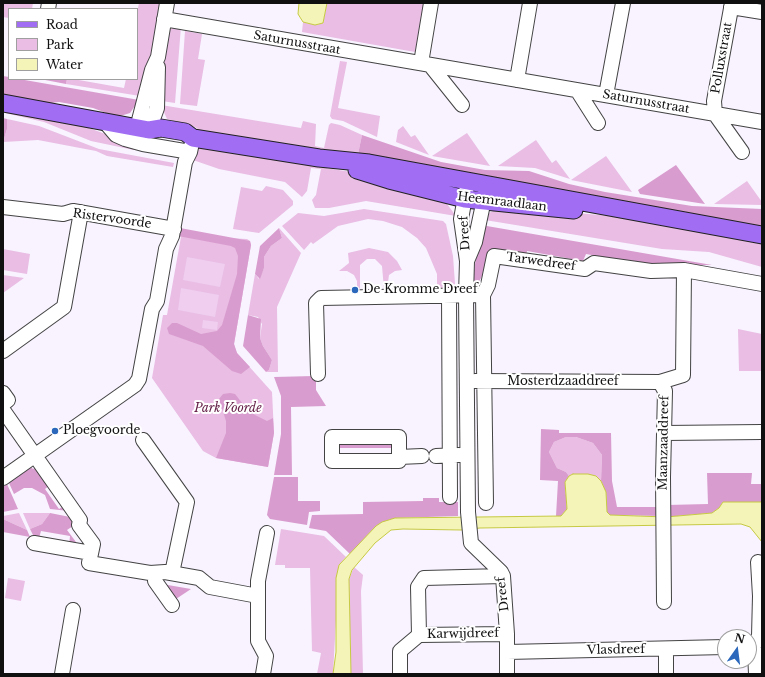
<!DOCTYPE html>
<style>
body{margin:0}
#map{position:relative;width:765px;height:677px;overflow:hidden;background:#f8f3ff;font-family:"Libre Baskerville",serif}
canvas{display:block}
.frame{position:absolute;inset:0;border:4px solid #101010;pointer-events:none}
.legend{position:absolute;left:8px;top:8px;width:130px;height:72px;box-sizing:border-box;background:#fff;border:1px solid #9f9f9f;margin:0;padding:5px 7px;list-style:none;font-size:12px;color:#101010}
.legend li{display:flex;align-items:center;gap:8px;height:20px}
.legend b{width:20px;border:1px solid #9f9f9f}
.north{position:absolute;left:717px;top:629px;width:40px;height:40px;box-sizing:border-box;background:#fff;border:1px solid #9f9f9f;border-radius:50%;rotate:14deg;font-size:11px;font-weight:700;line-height:16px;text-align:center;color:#101010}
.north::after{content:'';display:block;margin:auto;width:14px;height:18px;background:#2b68bc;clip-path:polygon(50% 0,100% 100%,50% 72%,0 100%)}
</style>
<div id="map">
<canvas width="765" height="677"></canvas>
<div class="frame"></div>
<ul class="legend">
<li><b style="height:5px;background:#a16ef3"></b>Road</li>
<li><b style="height:11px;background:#e9bde4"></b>Park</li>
<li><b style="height:11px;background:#f4f4b9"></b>Water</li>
</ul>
<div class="north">N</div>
</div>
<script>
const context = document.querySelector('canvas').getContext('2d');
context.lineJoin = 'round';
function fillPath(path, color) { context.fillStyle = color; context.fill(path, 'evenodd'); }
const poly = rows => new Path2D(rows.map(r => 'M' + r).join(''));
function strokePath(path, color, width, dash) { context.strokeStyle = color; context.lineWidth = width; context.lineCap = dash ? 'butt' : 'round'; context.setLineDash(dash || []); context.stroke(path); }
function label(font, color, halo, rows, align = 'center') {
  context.font = font + ' "Libre Baskerville",serif'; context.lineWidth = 4; context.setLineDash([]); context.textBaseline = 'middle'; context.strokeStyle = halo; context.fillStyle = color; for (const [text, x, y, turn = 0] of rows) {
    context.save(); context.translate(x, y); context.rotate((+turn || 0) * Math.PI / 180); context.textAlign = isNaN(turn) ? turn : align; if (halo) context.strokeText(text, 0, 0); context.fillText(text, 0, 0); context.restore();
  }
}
const green = poly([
 [3,3,33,3,32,9,9,9,9,18,3,17],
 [139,3,161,3,152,51,140,96,66,84,67,79,73,79,124,88,126,79,137,79,137,13],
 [327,3,424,3,415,52,302,32,303,22,315,25,323,23],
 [181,26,175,103,162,101,165,36,170,29],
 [185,31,202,34,198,59,205,60,197,106,180,104],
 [340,61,347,62,338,108,380,116,377,137,343,121,332,119,330,116],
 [161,105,301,128,303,121,316,124,315,146,324,148,329,125,331,123,340,125,362,135,357,159,202,132,195,127,167,119],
 [4,109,48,117,89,128,135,145,134,150,91,141,44,122,5,113],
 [7,119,39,126,99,149,174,163,173,167,107,156,96,151,38,140,3,142,7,129],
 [403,126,411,137,415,135,429,155,396,142,398,130],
 [467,133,490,166,432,156],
 [536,140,552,163,556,160,570,179,535,168,498,166],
 [195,147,351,172,447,204,456,216,366,201,329,208,315,208,312,200,316,195,321,169,311,168,307,191,302,197,285,182,219,169,193,160],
 [606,156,632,192,571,180],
 [747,181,762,202,762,205,714,204],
 [266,186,283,190,293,201,293,205,259,233,233,229,241,187,262,191],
 [501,207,625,217,762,242,762,267,709,252,662,249,485,220,489,213],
 [364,209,443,221,446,224,453,256,455,284,452,288,437,288,437,274,426,248,417,238,402,227,383,221,368,219,338,226,313,244,311,242,304,250,282,226,298,213,324,216],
 [279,228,301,253,277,307,278,372,266,372,269,370,272,360,263,346,260,338,262,324,258,317,248,315,255,274,259,279,264,268,264,257,271,246,282,238],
 [178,236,247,239,250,241,251,245,234,344,237,353,272,392,274,433,268,467,216,458,203,451,152,378,163,315,167,315,181,237],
 [369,248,388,252,397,261,402,270,395,271,389,275,387,289,384,289,382,266,375,259,367,259,360,265,360,289,357,289,357,281,354,275,347,271,339,271,349,263,348,253],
 [3,249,30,254,27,274,3,270],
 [3,275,24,278,3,293],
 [738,329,762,334,762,371,739,371],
 [566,437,576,437,593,443,602,455,601,481,596,476,573,474,569,476,566,472,557,468,549,452,554,442],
 [19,513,27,530,3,519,3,516],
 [23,513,50,513,42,524,30,529],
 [281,529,324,536,346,557,339,565,333,674,317,674,321,653,312,651,310,568,285,568,285,565,275,565],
 [354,567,363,575,361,591,363,674,351,674,349,579],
 [8,578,25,581,21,601,5,598]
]);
const forest = poly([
 [3,76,9,77,9,79,19,79,139,100,130,113,117,117,93,108,59,102,43,104,3,97],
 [40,79,67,79,66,84],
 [3,118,7,119,7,129,3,142],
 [362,135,441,162,485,170,529,171,569,184,605,192,692,206,762,209,762,230,357,159],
 [676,165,705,204,640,194,638,190],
 [481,225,712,265,650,265,586,254,583,261,527,251,526,258,488,252,482,276,478,284,472,284],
 [180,228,250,241,251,245,234,344,237,353,250,367,241,374,232,371,203,346,169,334,167,328,172,323,177,323,201,334,217,331,222,325,237,274,238,256,235,248,231,246,178,236],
 [279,228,282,238,271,246,264,257,264,268,260,279,255,274,260,246],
 [248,315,261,319,260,338,263,346,272,360,269,370,266,372,243,346],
 [314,376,316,378,316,390,326,406,291,407,292,475,274,475,281,434,281,396,274,377],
 [230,393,235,394,246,408,255,415,267,421,273,418,274,433,268,467,216,458,226,433,226,421,219,399,223,394],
 [541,429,559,430,559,433,611,433,612,481,617,507,660,507,660,516,610,515,607,513,606,492,601,481,602,455,593,443,576,437,566,437,554,442,549,452,557,468,566,472,569,476,565,482,567,509,561,516,556,516,558,481,540,480],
 [337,441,342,441,342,445,389,444,396,441,396,456,391,456,391,448,340,448,340,456,337,456],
 [37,466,50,485,45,489,59,509,65,505,69,511,50,509,45,495,32,488,24,488,14,494,9,483,31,467,33,469],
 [707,473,752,473,751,484,762,484,762,502,723,502,719,508,712,513,666,517,667,505,708,504],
 [274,477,298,477,298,501,320,501,320,511,309,512,307,525,270,519,267,515],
 [7,484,18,509,3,512,3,487],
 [423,498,439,498,439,502,458,502,458,516,395,518,376,526,350,554,326,531,309,528,312,515,363,514,363,502,423,501],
 [50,513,75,518,73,526,67,530,79,546,69,546,70,536,41,531,39,538,34,537,30,529,42,524],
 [3,519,27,530,30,537,3,532],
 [162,584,191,589,173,601]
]);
const pitch = poly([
 [187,257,225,264,220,287,183,280],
 [181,288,219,295,215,317,178,310],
 [203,320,218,322,217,330,202,328]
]);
const water = poly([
 [299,3,327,3,323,23,315,25,303,22,298,14,299,3],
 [573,474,588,474,596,476,601,481,606,492,607,512,610,515,666,517,712,513,719,508,723,502,762,502,762,542,750,527,741,524,480,528,461,530,403,529,391,530,375,543,352,570,349,579,351,674,333,674,336,652,336,578,339,565,376,526,382,522,395,518,561,516,567,509,565,482,569,476,573,474]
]);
const minor = poly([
 [732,3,714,101,715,114,742,152],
 [731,7,762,12],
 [48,9,49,3],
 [164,19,762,122],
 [421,63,431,3],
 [430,65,462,105],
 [517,80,530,3],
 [577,90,598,123],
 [606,95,623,3],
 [104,121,116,135,125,139,143,144,190,152],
 [137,128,152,70,158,57,167,3],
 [149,130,157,108,158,67],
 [468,181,461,219,467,261,466,295,468,512,471,543,501,572,503,576,507,634,507,674],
 [3,207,63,214,73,211,174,229],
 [467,261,475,242,486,190],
 [449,295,450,497],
 [483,295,486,503],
 [3,351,64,307,81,212],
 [318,374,316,303,321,298,483,295,488,285,494,256,585,269,594,263,651,271,684,270,762,284],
 [475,381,660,382],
 [3,393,8,400,3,404],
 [3,410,80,520,79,525,93,544,89,563,150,573,165,572,199,578,210,587,258,596],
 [664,433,762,432],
 [332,437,399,437,399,461,332,461,332,437],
 [143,440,187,502,172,573],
 [436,456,459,455],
 [399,457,422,456],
 [3,478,135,385,139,379,152,309,157,301,166,249,172,236,185,162,190,152,193,138],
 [34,543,91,553],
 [155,573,155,581,172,605],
 [664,602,663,477,665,391,660,382,683,375,684,270],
 [419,635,418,587,424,578,503,576],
 [419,635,507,634],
 [666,649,666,674],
 [507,652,725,647],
 [62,674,73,610],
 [263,674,266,656,258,641,258,581,267,533],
 [400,674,400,651,419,635],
 [756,674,755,652,753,647,759,636,760,596,758,562]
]);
const major = poly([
 [3,103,149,130,161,128,185,132,193,138,319,158,369,163,762,235],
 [357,170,389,180,465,199,574,210]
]);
const markers = [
 [355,290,4,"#2b68bc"],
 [55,431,4,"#2b68bc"]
];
const streetNames = [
 ["Saturnusstraat",297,43,10],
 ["Polluxstraat",722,58,-80],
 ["Saturnusstraat",646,102,10],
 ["Heemraadlaan",502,202,7],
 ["Ristervoorde",112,219,8],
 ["Dreef",465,233,-94],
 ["Tarwedreef",541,262,8],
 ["Mosterdzaaddreef",563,382],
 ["Maanzaaddreef",664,443,-89],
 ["Dreef",503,594,-97],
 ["Karwijdreef",463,634,-1],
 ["Vlasdreef",616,650,-1]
];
const poiNames = [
 ["De Kromme Dreef",363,290],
 ["Ploegvoorde",63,431]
];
const parkNames = [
 ["Park Voorde",228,409]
];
fillPath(green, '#e9bde4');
fillPath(forest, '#d99cce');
fillPath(pitch, '#efcef0');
fillPath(water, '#f4f4b9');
strokePath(water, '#c6c942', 1);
strokePath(minor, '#434343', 16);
strokePath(major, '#212121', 19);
strokePath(minor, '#fff', 14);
strokePath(major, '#a16ef3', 17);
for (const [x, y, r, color] of markers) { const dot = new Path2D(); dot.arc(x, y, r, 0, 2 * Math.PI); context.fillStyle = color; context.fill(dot); strokePath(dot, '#fff', 1.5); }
label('12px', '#101010', '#fff', streetNames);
label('12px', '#101010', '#fff', poiNames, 'left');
label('italic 12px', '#662149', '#fff', parkNames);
</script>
